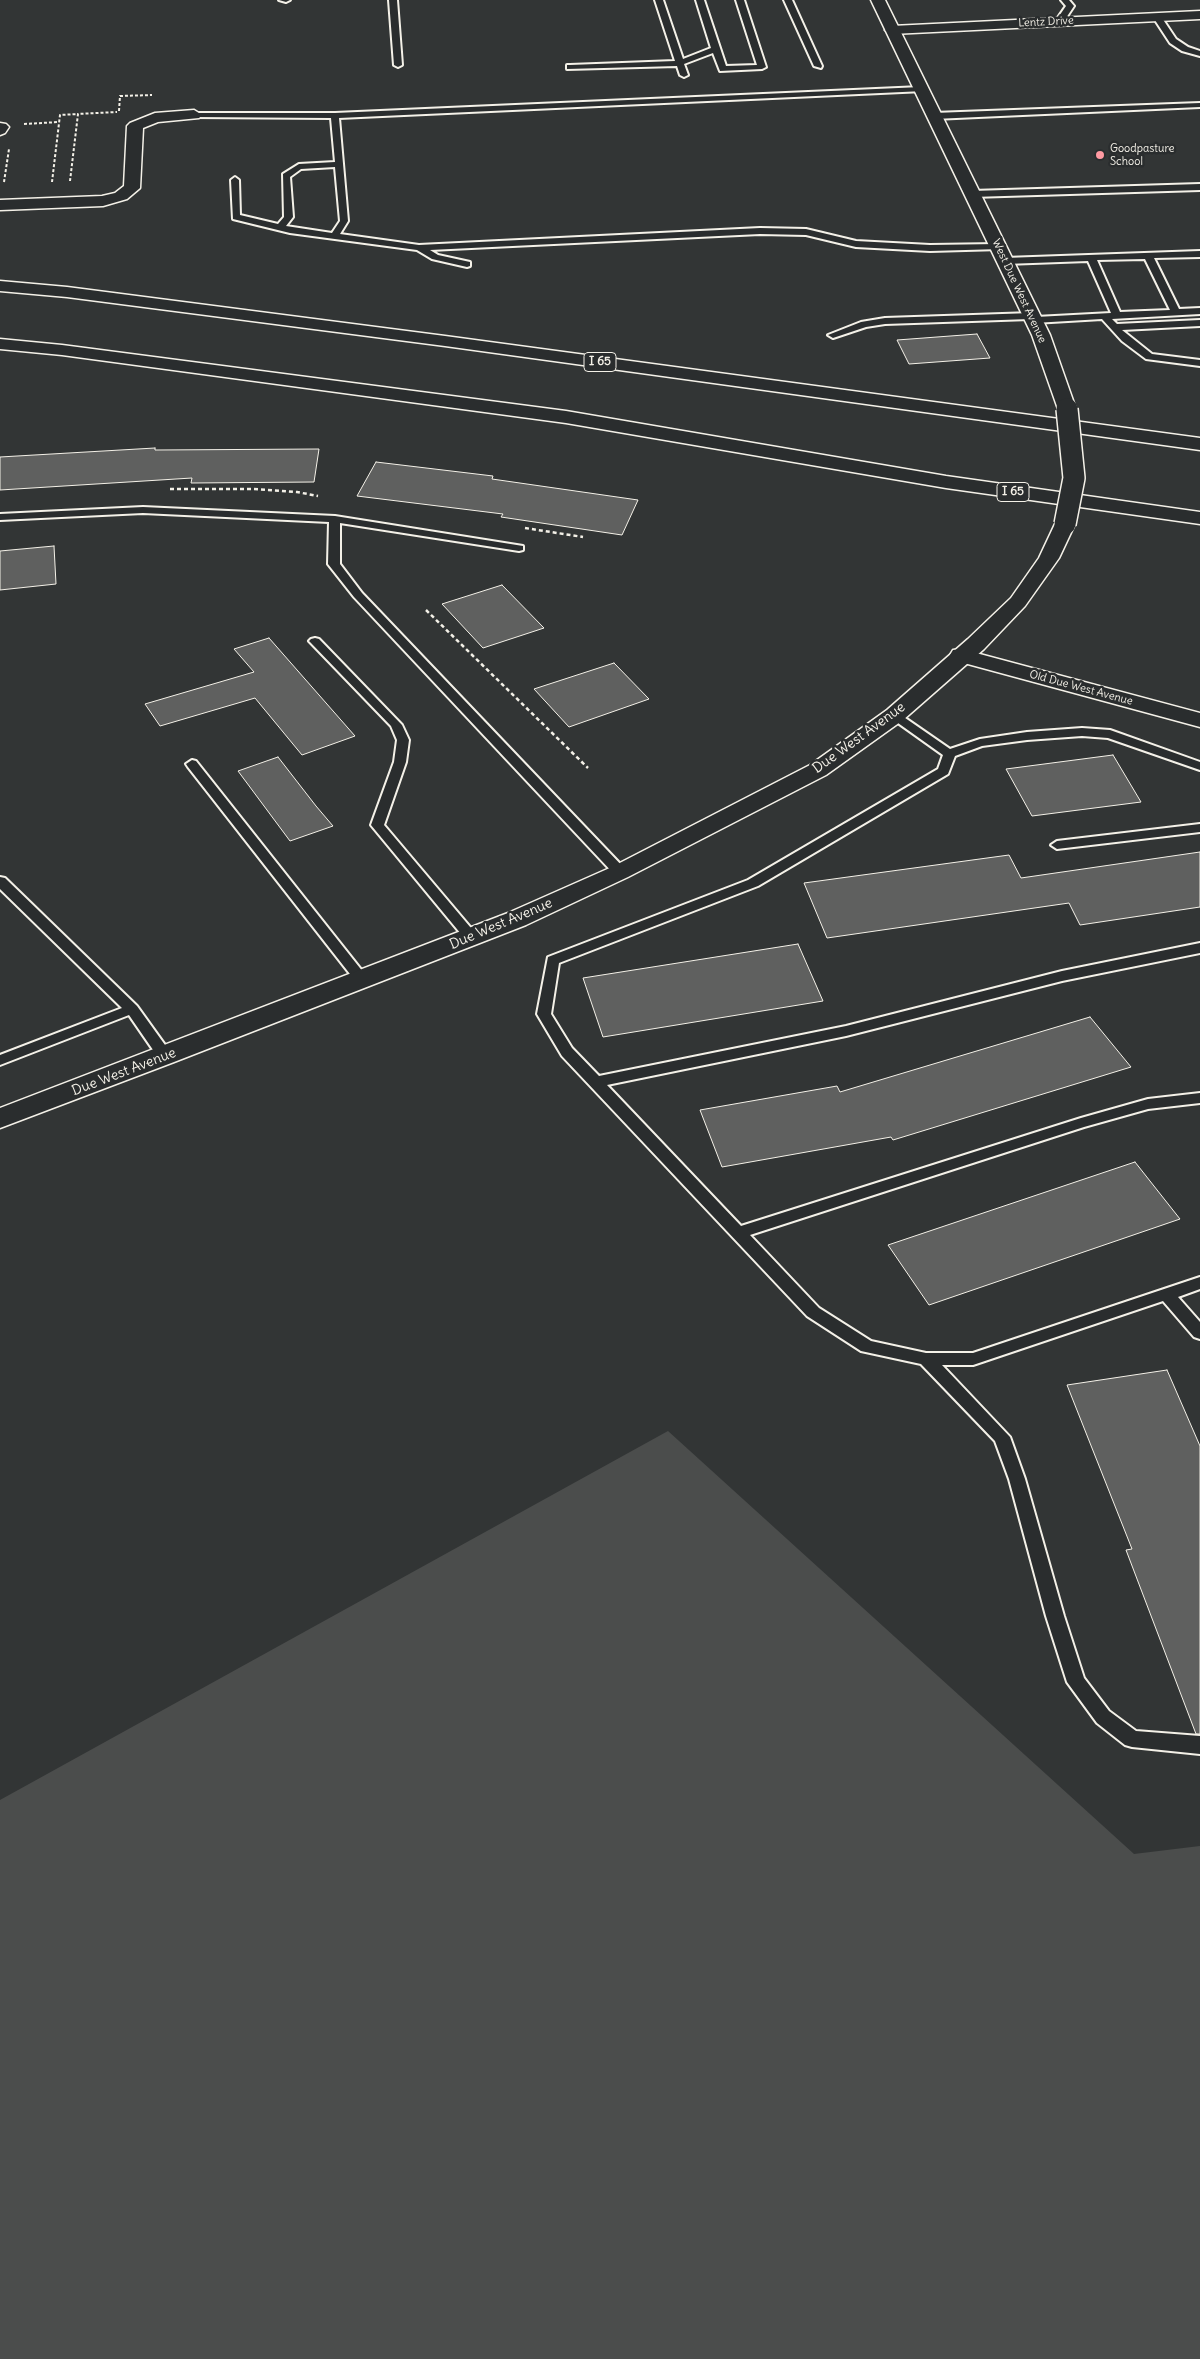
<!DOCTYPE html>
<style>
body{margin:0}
canvas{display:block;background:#323535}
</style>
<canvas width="1200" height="2359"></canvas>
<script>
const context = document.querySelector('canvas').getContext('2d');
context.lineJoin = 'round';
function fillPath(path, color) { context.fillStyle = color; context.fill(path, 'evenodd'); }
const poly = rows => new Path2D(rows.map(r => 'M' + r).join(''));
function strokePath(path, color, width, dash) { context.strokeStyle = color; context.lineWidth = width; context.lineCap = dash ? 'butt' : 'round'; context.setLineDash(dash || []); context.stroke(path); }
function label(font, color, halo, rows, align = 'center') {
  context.font = font + ' Delius,sans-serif'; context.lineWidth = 5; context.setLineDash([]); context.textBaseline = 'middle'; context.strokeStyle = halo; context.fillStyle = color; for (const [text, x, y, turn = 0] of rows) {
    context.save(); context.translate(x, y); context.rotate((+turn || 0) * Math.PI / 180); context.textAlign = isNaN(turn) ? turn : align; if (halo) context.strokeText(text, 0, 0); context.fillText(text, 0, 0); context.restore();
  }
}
const green = poly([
 [668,1431,1134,1854,1200,1846,1200,2359,0,2359,0,1800]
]);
const building = poly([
 [977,334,990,358,909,364,897,340,977,334],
 [155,448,155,450,319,449,314,482,191,483,192,478,0,490,0,457,155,448],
 [376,462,493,476,492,479,638,500,622,535,501,517,503,514,357,496,376,462],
 [54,546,56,584,0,590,0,551,54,546],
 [502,585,544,628,483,648,442,604,502,585],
 [269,638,355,736,302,755,255,698,160,726,145,704,254,672,234,649,269,638],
 [614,663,649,699,569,727,534,689,614,663],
 [1113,755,1141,802,1032,816,1006,769,1113,755],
 [278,757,316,806,333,826,290,841,238,771,278,757],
 [1200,852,1200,907,1080,925,1069,903,827,938,804,883,1009,855,1021,878,1200,852],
 [798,944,823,1001,603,1037,583,978,798,944],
 [1090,1017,1131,1067,893,1140,891,1137,722,1167,700,1110,837,1086,840,1092,1090,1017],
 [1135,1162,1180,1219,929,1305,888,1245,1135,1162],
 [1167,1370,1200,1446,1200,1734,1196,1734,1126,1550,1132,1549,1067,1385,1167,1370]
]);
const pathFar1 = poly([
 [119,111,120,96,152,95],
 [24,124,59,122],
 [70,181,78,114,117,112],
 [4,182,9,149],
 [52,182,60,115,78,114]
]);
const path = poly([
 [170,489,253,489,297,492,318,496],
 [525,528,583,537],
 [426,610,588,768]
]);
const lane = poly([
 [279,0,290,0,286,2,279,0],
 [389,0,397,0,402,65,398,67,394,65,389,0],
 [655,0,663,0,683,59,711,48,696,0,704,0,726,66,757,65,736,0,744,0,766,67,762,69,720,71,713,53,684,64,688,75,684,77,680,75,677,66,567,69,567,65,570,65,675,61,655,0],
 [784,0,792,0,822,66,821,68,814,66,784,0],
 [1061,0,1069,0,1074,6,1062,24,1059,24,1055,22,1066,6,1061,0],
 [1154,15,1160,15,1176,39,1188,47,1200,51,1200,56,1182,51,1170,43,1153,17,1154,15],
 [921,87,925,89,924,91,339,118,348,221,340,234,419,245,760,228,806,229,856,241,930,245,998,244,1003,247,1001,249,930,251,856,247,806,235,760,234,430,250,438,255,470,262,470,266,467,267,432,259,417,250,290,233,233,219,231,180,235,177,239,180,240,215,278,224,284,217,283,174,299,164,335,162,331,118,194,117,190,115,194,113,335,113,921,87],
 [335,167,340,221,332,233,286,226,293,217,290,177,301,169,335,167],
 [1200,103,1200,107,934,119,930,116,934,113,1200,103],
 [1200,184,1200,190,972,197,968,194,972,191,1200,184],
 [1200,251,1200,257,1154,258,1179,309,1200,308,1200,314,1112,319,1117,324,1200,320,1200,326,1122,330,1152,354,1200,360,1200,366,1146,359,1122,341,1102,319,1034,323,1031,322,1030,319,885,324,866,327,833,338,828,335,861,322,885,318,1032,313,1035,314,1036,317,1111,313,1088,261,1005,264,1000,261,1005,258,1200,251],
 [1145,259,1170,310,1120,312,1097,260,1145,259],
 [143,507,335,516,523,546,523,550,519,551,340,523,340,564,362,593,625,869,627,872,625,875,615,875,354,597,328,564,329,522,143,513,0,520,0,514,143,507],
 [315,638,319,639,402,725,409,740,406,762,384,825,476,934,478,937,476,940,466,940,371,825,394,762,397,740,391,726,311,643,309,641,311,639,315,638],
 [895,711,950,749,980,739,1027,732,1082,728,1110,730,1200,762,1200,770,1108,738,1082,736,1027,740,982,746,955,756,948,774,758,886,559,963,551,1014,572,1048,599,1076,846,1026,1062,971,1200,943,1200,953,1062,981,846,1036,607,1085,741,1226,1081,1118,1148,1099,1200,1093,1200,1103,1148,1109,1084,1127,750,1235,819,1308,871,1341,926,1353,973,1353,1200,1277,1200,1289,1178,1297,1200,1322,1200,1339,1194,1337,1163,1301,973,1365,942,1365,1010,1437,1025,1479,1064,1616,1084,1678,1109,1711,1136,1731,1200,1736,1200,1754,1132,1747,1125,1745,1097,1723,1067,1682,1046,1616,1009,1479,995,1441,921,1364,861,1351,807,1316,562,1056,537,1014,548,957,748,880,938,769,943,755,891,718,889,715,895,711],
 [192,760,196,761,367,977,369,980,367,983,357,983,188,767,186,764,192,760],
 [1200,824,1200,832,1057,849,1051,845,1057,841,1200,824],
 [0,877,5,878,137,1006,170,1052,172,1056,170,1060,160,1060,129,1015,0,1065,0,1055,122,1008,0,889,0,877]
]);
const street = poly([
 [1200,11,1200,19,892,34,885,30,892,26,1200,11],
 [194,110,202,115,199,118,158,122,143,128,140,188,127,199,103,206,0,210,0,200,102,196,115,193,124,186,127,126,130,123,155,113,194,110],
 [0,123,6,124,9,127,5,133,0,135,0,123],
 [961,649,1200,713,1200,727,953,660,950,655,953,650,961,649]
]);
const secondary = poly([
 [871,0,885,0,1050,335,1076,409,1074,413,1067,415,1060,413,1058,409,1032,335,871,0],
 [1065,518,1072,520,1075,524,1059,558,1025,606,984,649,903,720,826,775,628,877,526,925,174,1062,0,1128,0,1108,508,913,612,867,810,765,887,710,968,639,1011,598,1039,558,1055,524,1058,520,1065,518]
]);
const highway = poly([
 [0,281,67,287,445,336,1200,438,1200,450,445,346,67,297,0,291,0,281],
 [0,339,62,345,566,411,946,476,1200,512,1200,524,946,488,566,423,62,355,0,349,0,339]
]);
const secondaryBridge = poly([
 [1065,524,1074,478,1067,409]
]);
const markers = [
 [1100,155,5,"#ff9aa2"]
];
const farStreetnames = [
 ["Lentz Drive",1046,22,-3],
 ["West Due West Avenue",1019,291,65],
 ["Old Due West Avenue",1081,688,15]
];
const farPoinames = [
 ["Goodpasture",1110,149],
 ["School",1110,162]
];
const shields = [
 [600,362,32],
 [1013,492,32]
];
const shieldNames = [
 ["I 65",600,362],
 ["I 65",1013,492]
];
const streetNames = [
 ["Due West Avenue",859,738,-36],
 ["Due West Avenue",501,924,-23],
 ["Due West Avenue",124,1072,-21]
];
fillPath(green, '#4b4d4c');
fillPath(building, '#5f605f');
strokePath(building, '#f4f1e8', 1);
strokePath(lane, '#f4f1e8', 4);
strokePath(street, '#f4f1e8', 3);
strokePath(secondary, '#f4f1e8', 3);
strokePath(highway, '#f4f1e8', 3);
strokePath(pathFar1, '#f4f1e8', 2, [3, 2]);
strokePath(path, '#f4f1e8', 2.5, [4, 3]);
fillPath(lane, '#2a2d2e');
fillPath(street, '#2a2d2e');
fillPath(secondary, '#2a2d2e');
fillPath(highway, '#2a2d2e');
strokePath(secondaryBridge, '#f4f1e8', 24, []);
strokePath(secondaryBridge, '#2a2d2e', 21);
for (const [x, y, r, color] of markers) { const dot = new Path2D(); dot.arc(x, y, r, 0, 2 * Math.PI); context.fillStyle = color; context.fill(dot); strokePath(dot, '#2a2d2e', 2); }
label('11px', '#f4f1e8', '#2a2d2e', farStreetnames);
label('11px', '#f4f1e8', '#2a2d2e', farPoinames, 'left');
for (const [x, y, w] of shields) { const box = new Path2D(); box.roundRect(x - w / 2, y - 9.5, w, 19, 4); context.fillStyle = '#2a2d2e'; context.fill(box); strokePath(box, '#f4f1e8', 1); }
label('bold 12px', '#f4f1e8', null, shieldNames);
label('14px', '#f4f1e8', '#2a2d2e', streetNames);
</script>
